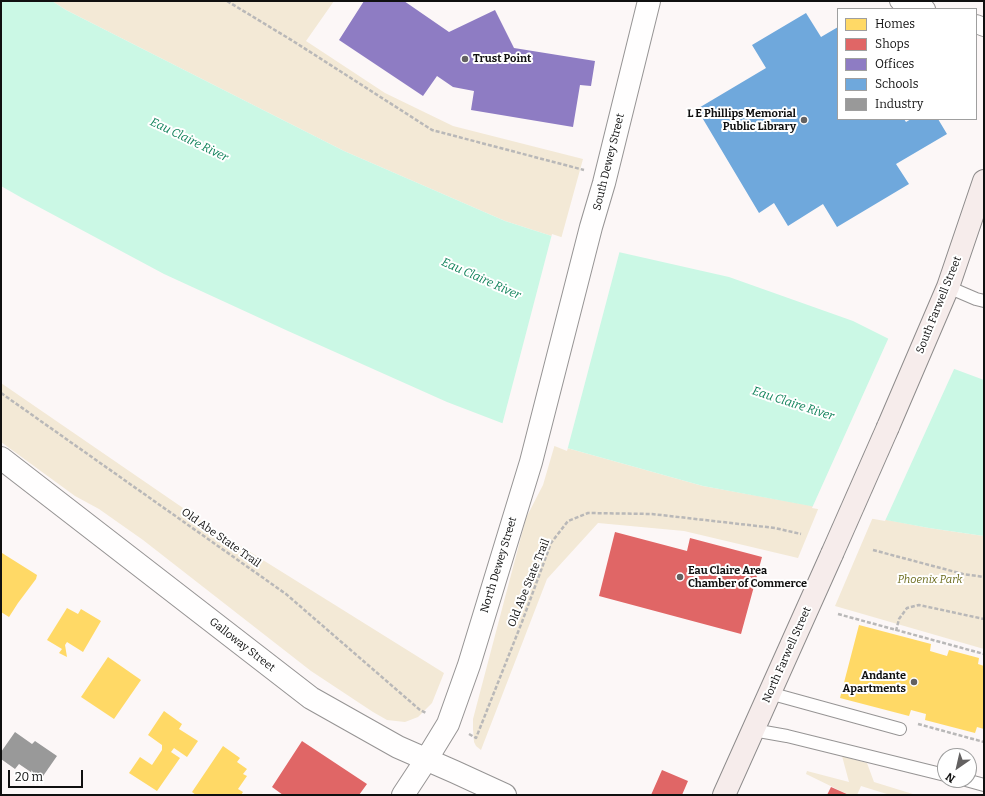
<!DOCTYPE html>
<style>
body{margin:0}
#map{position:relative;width:985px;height:796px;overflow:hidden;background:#fcf7f7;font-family:Bitter,serif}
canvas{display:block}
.frame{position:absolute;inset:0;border:2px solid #101010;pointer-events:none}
.legend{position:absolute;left:837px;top:8px;width:140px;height:112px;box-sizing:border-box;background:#fff;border:1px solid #9f9f9f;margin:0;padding:5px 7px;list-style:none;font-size:12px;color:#101010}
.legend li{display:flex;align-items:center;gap:8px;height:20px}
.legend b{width:20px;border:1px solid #9f9f9f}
.north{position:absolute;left:937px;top:748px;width:40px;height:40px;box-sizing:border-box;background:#fff;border:1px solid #9f9f9f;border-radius:50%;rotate:214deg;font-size:11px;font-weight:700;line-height:16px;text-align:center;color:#101010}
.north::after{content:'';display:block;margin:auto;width:14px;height:18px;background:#636161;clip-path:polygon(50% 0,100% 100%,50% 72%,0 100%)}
.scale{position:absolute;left:8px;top:770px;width:75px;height:18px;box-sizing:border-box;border:2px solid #101010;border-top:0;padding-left:5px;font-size:12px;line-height:14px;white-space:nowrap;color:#101010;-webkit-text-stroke:3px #fff;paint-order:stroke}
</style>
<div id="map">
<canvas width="985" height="796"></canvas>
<div class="frame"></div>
<ul class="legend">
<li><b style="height:11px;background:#ffd966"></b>Homes</li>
<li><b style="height:11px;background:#e06666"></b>Shops</li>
<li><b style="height:11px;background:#8e7cc3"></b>Offices</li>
<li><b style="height:11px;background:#6fa8dc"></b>Schools</li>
<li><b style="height:11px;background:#999"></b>Industry</li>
</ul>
<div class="north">N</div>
<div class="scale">20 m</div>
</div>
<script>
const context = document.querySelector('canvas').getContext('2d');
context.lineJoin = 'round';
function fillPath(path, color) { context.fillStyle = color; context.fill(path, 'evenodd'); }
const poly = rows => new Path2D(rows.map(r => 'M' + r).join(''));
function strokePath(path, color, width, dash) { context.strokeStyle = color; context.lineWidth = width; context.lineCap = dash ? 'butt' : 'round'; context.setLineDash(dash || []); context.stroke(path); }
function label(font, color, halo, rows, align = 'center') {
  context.font = font + ' Bitter,serif'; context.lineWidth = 4; context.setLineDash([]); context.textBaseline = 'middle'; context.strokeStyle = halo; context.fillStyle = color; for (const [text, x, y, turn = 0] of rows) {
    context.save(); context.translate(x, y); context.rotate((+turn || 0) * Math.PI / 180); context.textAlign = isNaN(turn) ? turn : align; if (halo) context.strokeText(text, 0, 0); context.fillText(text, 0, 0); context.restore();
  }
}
const green = poly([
 [52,1,334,1,306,41,385,93,453,126,583,159,561,239,505,221,344,151,66,10],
 [1,383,218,532,444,673,432,703,418,717,405,722,387,720,373,712,311,671,143,540,99,509,75,496,1,442],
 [555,444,567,448,703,486,819,507,798,558,684,531,598,523,547,579,481,750,476,746,474,742,473,729,473,719,526,518,543,485],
 [873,517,929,528,984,536,984,649,835,606],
 [842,756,867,763,874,782,916,795,890,795,861,786,857,795,849,795,806,774,807,771,849,782]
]);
const water = poly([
 [1,1,52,1,66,10,344,151,505,221,561,239,729,277,853,321,933,361,984,380,984,536,929,528,703,486,567,448,447,402,288,331,164,274,22,198,1,186]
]);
const pier = poly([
 [552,234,561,237,620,250,567,451,502,425],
 [889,337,934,359,955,367,885,521,812,508]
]);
const homes = poly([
 [2,553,37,575,36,579,18,603,9,617,1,612,1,554],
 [67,608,78,614,81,609,101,621,83,652,67,642,65,645,67,657,59,653,62,649,47,640],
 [859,625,931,644,930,651,947,656,949,650,979,658,978,664,984,666,984,729,977,727,975,733,925,720,926,714,911,710,909,716,840,698],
 [108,657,141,680,114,719,81,697],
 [164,711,182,724,179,729,198,741,187,757,174,748,171,752,180,758,157,791,129,773,140,757,152,765,162,750,162,745,148,735],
 [223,746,240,758,237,762,247,769,243,774,247,776,238,789,243,792,241,795,196,795,192,792]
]);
const shops = poly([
 [615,532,687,551,690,538,762,557,741,634,599,596],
 [302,741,367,784,359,795,283,795,272,787],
 [662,770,688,781,682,795,651,795],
 [831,787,849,795,827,795]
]);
const offices = poly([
 [364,1,404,1,449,32,495,10,514,48,595,61,591,86,580,85,573,127,471,110,474,91,453,87,437,76,423,96,339,40]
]);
const schools = poly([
 [806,13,821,37,838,27,838,119,904,119,906,122,911,119,938,119,947,134,896,164,909,184,837,227,823,204,788,226,774,203,759,213,697,109,766,68,752,45]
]);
const industry = poly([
 [15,732,32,744,35,741,57,756,41,779,19,764,15,769,1,759,1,752]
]);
const path = poly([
 [227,1,293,41,432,130,584,170],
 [1,393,286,594,420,710,426,713],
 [873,550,963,574,984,577],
 [838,614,984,654],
 [896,631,899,619,907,608,919,605,984,619],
 [918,724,984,742],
 [469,734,476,738,522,622,551,543,568,521,588,513,652,514,775,528,801,534]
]);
const service = poly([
 [948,287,976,299,984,301],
 [769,693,900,729],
 [753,730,787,736,945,775],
 [966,780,984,785]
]);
const pedestrian = poly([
 [899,1,926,9],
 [976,24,984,27]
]);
const minor = poly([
 [1,458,311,698,398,747,455,772,505,795],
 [403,795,426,760,448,724,469,665,531,462,591,227,604,183,649,1]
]);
const secondary = poly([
 [888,427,948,287,984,181],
 [724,795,832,554]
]);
const secondaryBridge = poly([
 [832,554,888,427]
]);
const markers = [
 [465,59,4,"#636161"],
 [804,120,4,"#636161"],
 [680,577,4,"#636161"],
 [914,682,4,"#636161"]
];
const poiNames = [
 ["Trust Point",473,59],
 ["L E Phillips Memorial",796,114,"right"],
 ["Public Library",796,127,"right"],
 ["Eau Claire Area",688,571],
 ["Chamber of Commerce",688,584],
 ["Andante",906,676,"right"],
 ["Apartments",906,689,"right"]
];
const streetNames = [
 ["South Dewey Street",609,162,-76],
 ["South Farwell Street",939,305,-68],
 ["Old Abe State Trail",221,538,35],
 ["North Dewey Street",499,565,-73],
 ["Old Abe State Trail",529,583,-68],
 ["Galloway Street",242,645,38],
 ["North Farwell Street",787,655,-66]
];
const parkNames = [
 ["Phoenix Park",930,580]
];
const waterNames = [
 ["Eau Claire River",189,140,26],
 ["Eau Claire River",481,279,24],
 ["Eau Claire River",793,404,18]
];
fillPath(green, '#f3e9d6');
fillPath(water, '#cbf8e5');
fillPath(pier, '#fcf7f7');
fillPath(homes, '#ffd966');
fillPath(shops, '#e06666');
fillPath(offices, '#8e7cc3');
fillPath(schools, '#6fa8dc');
fillPath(industry, '#999');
strokePath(service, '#969494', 14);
strokePath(pedestrian, '#969494', 20);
strokePath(minor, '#969494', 24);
strokePath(secondary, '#8d8b8b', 24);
strokePath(path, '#b9b8b8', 2.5, [4, 2]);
strokePath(service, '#fffefe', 12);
strokePath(pedestrian, '#fffefe', 18);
strokePath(minor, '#fffefe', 22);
strokePath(secondary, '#f6eceb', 22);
strokePath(secondaryBridge, '#8d8b8b', 24, []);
strokePath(secondaryBridge, '#f6eceb', 22);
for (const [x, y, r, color] of markers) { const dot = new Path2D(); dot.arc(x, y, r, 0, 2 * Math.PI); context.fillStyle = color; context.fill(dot); strokePath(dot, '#fff', 1.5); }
label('bold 11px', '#101010', '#fff', poiNames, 'left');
label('11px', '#101010', '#fff', streetNames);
label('italic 11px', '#6c6c1d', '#fff', parkNames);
label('italic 12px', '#12835b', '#fff', waterNames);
</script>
